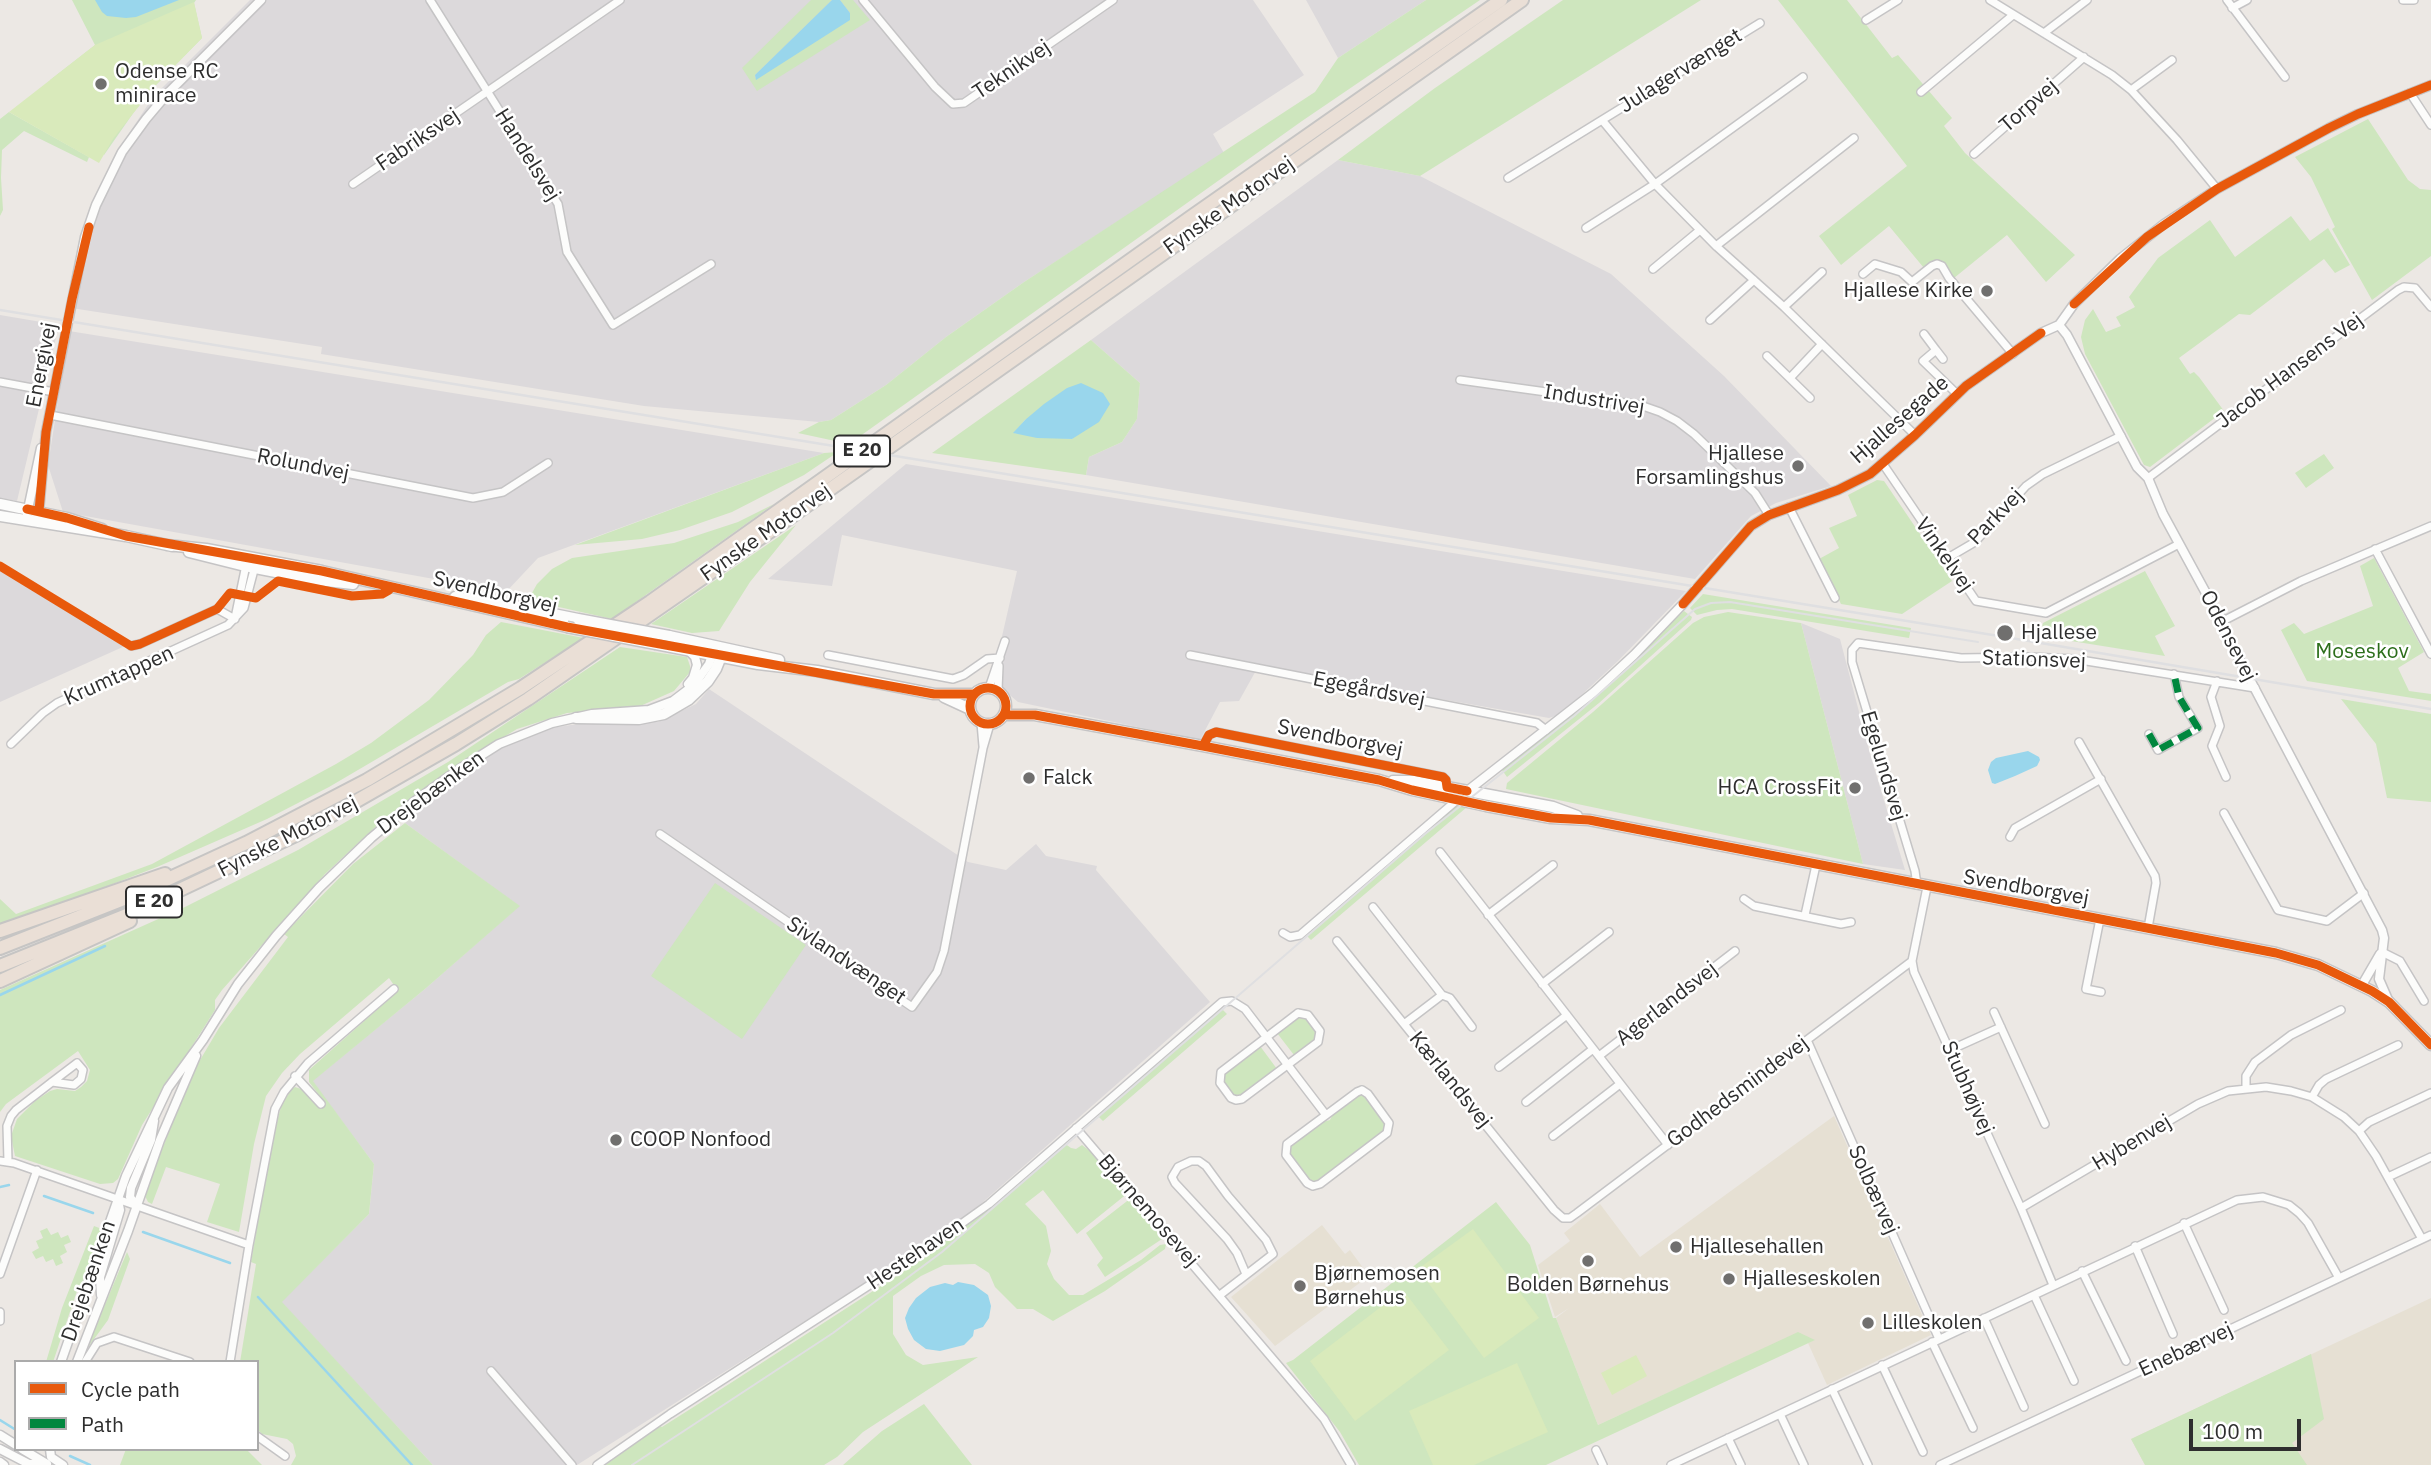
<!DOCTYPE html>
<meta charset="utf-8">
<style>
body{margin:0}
#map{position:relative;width:2431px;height:1465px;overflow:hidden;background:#ece8e4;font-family:"IBM Plex Sans",sans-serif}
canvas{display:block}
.legend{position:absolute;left:14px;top:1360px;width:245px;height:91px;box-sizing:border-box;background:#fff;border:2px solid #ababab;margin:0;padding:9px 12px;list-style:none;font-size:21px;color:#2e2e2e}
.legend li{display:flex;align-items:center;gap:14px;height:35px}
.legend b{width:35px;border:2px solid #ababab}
.scale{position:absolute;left:2189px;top:1419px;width:112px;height:32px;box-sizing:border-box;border:4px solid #2e2e2e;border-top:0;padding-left:9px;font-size:21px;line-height:24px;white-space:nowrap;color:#2e2e2e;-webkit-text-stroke:5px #fff;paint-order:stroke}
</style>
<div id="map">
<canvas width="2431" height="1465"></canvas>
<ul class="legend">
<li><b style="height:9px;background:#e8590c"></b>Cycle path</li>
<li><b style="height:9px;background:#00873e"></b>Path</li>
</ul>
<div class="scale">100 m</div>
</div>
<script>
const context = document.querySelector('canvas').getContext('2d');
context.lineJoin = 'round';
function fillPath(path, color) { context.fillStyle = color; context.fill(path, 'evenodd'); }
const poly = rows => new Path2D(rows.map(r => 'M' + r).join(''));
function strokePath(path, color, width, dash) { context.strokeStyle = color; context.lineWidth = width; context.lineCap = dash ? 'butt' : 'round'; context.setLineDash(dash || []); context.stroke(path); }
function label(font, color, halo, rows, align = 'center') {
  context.font = font + ' "IBM Plex Sans",sans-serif'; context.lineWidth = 5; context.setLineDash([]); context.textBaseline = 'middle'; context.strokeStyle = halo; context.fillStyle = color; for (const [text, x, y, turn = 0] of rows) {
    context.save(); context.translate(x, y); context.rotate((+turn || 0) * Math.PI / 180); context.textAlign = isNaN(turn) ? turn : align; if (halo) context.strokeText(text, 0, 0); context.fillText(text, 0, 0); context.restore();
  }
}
const industrial = poly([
 [250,0,1253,0,1304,75,1213,134,1224,153,1024,282,946,337,886,385,831,420,819,422,644,406,321,354,322,347,65,307,89,209,122,144,153,97],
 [1306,0,1426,0,1338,58],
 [1338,160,1420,176,1611,274,1724,376,1831,486,1776,503,1751,516,1695,579,1086,475,1089,457,1122,442,1137,419,1140,383,1091,340],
 [0,315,59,325,17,501,0,498],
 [69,331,824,453,538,558,506,592,63,512,48,465],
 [906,464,1686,591,1618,661,1561,714,1549,718,1258,667,1239,701,1220,702,1200,740,1018,702,992,680,1017,571,842,535,832,586,768,579],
 [0,569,125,646,0,702],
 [1801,623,1840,639,1870,754,1905,870,1863,864],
 [709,689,968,862,1006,870,1036,844,1046,856,1097,866,1096,870,1210,1002,975,1209,930,1242,577,1465,433,1465,281,1302,369,1214,374,1164,312,1081,425,989,519,906,405,823,471,767,502,747,544,729,612,719,658,722,696,704]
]);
const education = poly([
 [1834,1116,1931,1335,1827,1385,1808,1343,1814,1340,1798,1333,1598,1425,1556,1318,1569,1308,1555,1317,1538,1265,1570,1241,1564,1233,1600,1204,1640,1257],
 [1322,1225,1345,1254,1350,1250,1369,1276,1275,1346,1231,1297],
 [2431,1298,2431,1465,2145,1465,2131,1439]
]);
const green = poly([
 [72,0,196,0,194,3,202,38,154,87,134,112,104,155,50,80,95,45],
 [811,0,832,0,755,75,755,78,850,13,840,0,853,0,870,20,757,91,742,68],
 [1426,0,1480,0,1302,121,849,444,798,433,819,422,831,420,886,385,946,337,1024,282,1315,92,1338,58],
 [1563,0,1701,0,1420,176,1338,160,1435,88],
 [1778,0,1847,0,1892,58,1898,55,1952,118,1944,126,1965,153,2075,255,2046,282,2007,235,1954,278,1941,262,1933,262,1924,268,1889,226,1841,265,1819,236,1907,166],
 [9,112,89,157,87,162,24,131,2,150,1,178,3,210,0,216,0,119],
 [2368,119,2408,180,2420,189,2431,190,2431,256,2372,300,2332,229,2335,227,2311,177,2295,157],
 [2291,216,2310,241,2328,228,2350,265,2335,273,2324,259,2250,315,2239,314,2179,358,2190,374,2194,372,2199,377,2224,411,2150,467,2144,465,2085,354,2081,337,2085,320,2093,309,2106,332,2121,326,2116,317,2135,307,2129,297,2158,258,2210,220,2235,257],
 [1091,340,1140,383,1137,419,1122,442,1089,457,1086,475,932,453],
 [1102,393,1072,439,1014,433,1025,420],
 [838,452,804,475,732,512,680,530,642,539,575,545,824,453],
 [2324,454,2334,468,2306,488,2295,473],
 [1877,480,1884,481,1952,581,1902,614,1841,604,1819,559,1839,548,1829,528,1857,516,1848,495],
 [774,504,612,619,528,600,537,584,552,569,572,558,674,543,738,522],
 [796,525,750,582,719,631,692,633,651,624],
 [2374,558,2424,652,2398,668,2409,691,2431,694,2431,701,2307,681,2281,630,2294,623,2304,634,2373,606,2360,566],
 [2145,571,2175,626,2155,636,2165,656,2040,636,2043,623],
 [1703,594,1911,628,1909,638,1732,609,1717,610,1697,615,1690,608],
 [1684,611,1692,617,1691,620,1599,703,1507,777,1502,770,1592,698],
 [1728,612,1801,623,1863,864,1506,789,1507,783,1593,712,1693,623,1704,617],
 [501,622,584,638,519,679,508,682,329,787,267,819,157,867,40,912,0,924,0,899,16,914,152,864,336,764,371,743,429,700,473,655,486,635],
 [620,647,687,657,690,666,690,672,674,691,638,707,567,713,517,729,452,768,384,819,325,874,222,990,215,1000,215,1010,142,1125,118,1179,113,1183,100,1184,15,1156,11,1136,17,1119,35,1101,50,1091,57,1089,75,1091,81,1087,87,1081,90,1070,78,1051,6,1104,0,1112,0,990,185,907,298,850,448,762],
 [2341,699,2431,714,2431,802,2387,798,2376,744],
 [1462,806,1467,807,1311,940,1306,935,1454,807],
 [405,823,520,906,425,989,313,1081,374,1164,369,1214,282,1302,433,1465,291,1465,296,1456,293,1444,287,1439,262,1434,257,1429,257,1362,240,1362,256,1264,251,1262,270,1148,282,1103,292,1089,295,1087,304,1090,321,1109,326,1104,309,1082,309,1070,398,991,389,978,300,1054,282,1073,266,1096,254,1144,239,1232,207,1222,220,1184,166,1167,152,1204,148,1202,144,1194,193,1072,219,1028,288,937,284,934,353,864],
 [715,883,806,945,742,1039,651,976],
 [1221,1008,1227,1014,1103,1121,1097,1115],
 [1303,1016,1317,1033,1316,1039,1294,1055,1277,1033,1299,1017],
 [1260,1046,1277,1069,1240,1096,1234,1095,1223,1080,1224,1074],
 [1362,1094,1385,1123,1385,1130,1317,1182,1310,1181,1289,1153,1290,1146,1323,1122,1330,1120,1333,1114,1358,1095],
 [1064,1143,1071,1148,1076,1149,1082,1145,1090,1151,1128,1193,1077,1234,1043,1190,1025,1204,1046,1226,1051,1251,1047,1264,1054,1279,1069,1295,1083,1295,1141,1260,1160,1245,1166,1244,1165,1249,1105,1291,1053,1321,1033,1309,1017,1309,995,1287,989,1273,975,1264,944,1265,921,1276,893,1296,893,1334,906,1355,923,1365,978,1357,863,1432,837,1457,824,1465,605,1465,660,1426,662,1427,692,1408,938,1249,937,1247,982,1214],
 [1131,1198,1165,1237,1105,1277,1097,1265,1103,1258,1086,1233],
 [1496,1202,1530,1245,1553,1318,1556,1318,1598,1425,1798,1332,1815,1340,1546,1465,1359,1465,1340,1432,1286,1363,1293,1360],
 [94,1226,102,1229,86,1277,78,1288,53,1362,46,1362,62,1308],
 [47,1228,51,1235,58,1232,61,1238,68,1235,71,1242,64,1245,67,1252,60,1256,63,1263,56,1266,53,1259,46,1262,43,1256,36,1259,32,1252,39,1248,36,1241,43,1238,40,1231],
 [127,1252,130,1259,108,1320,86,1350],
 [2311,1354,2324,1419,2292,1443,2307,1465,2145,1465,2131,1439],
 [924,1404,972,1465,843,1465,882,1431],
 [126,1449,246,1449,262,1465,120,1465]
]);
const pitch = poly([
 [194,2,202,38,154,87,113,139,99,163,9,112,95,45],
 [1473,1229,1539,1318,1484,1358,1418,1269],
 [1403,1290,1449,1350,1355,1421,1310,1361],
 [1636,1355,1647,1376,1612,1395,1601,1373],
 [1517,1363,1548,1432,1474,1465,1433,1465,1409,1411]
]);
const water = poly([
 [95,0,179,0,136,17,126,18,107,16,102,12],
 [832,0,840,0,850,13,850,20,756,80,755,75],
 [1081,383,1103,393,1110,404,1099,422,1072,439,1037,438,1013,433,1025,420,1044,404,1067,388],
 [2028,751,2039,757,2040,760,2037,766,2015,776,1995,784,1992,783,1988,770,1991,762,1996,758],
 [958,1282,974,1285,988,1295,991,1306,989,1318,983,1327,974,1330,973,1336,964,1345,940,1351,926,1349,914,1340,908,1329,905,1318,909,1308,916,1298,930,1287,945,1283,953,1285]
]);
const stream = poly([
 [0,995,105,946],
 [0,1187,9,1185],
 [44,1196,93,1213],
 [143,1232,230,1263],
 [258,1297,412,1465],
 [0,1420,16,1430],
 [70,1456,90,1465]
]);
const minor = poly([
 [430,0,558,204,567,252,613,325,711,264],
 [863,0,935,87,953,104,964,103,1113,0],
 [1990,0,2112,75,2131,90,2177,140,2217,189],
 [2227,0,2285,77],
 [2403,0,2414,0],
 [2232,8,2247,0],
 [1866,20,1898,0],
 [2044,33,2087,0],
 [2131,90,2172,60],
 [1921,92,2013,15],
 [2410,93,2431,125],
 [1602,120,1760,23],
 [1974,154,2084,57],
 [1508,178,1602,120,1655,184,1716,246,1784,307,1915,435],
 [353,184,620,0],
 [1586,228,1655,184,1803,77],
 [1716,246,1854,138],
 [1653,269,1700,230],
 [1863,274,1875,264,1901,272,1912,282,1932,266,1937,264,1942,266,1949,278,2013,354],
 [1784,307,1822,272],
 [1710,320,1754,280],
 [1924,334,1936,350,1923,361,1957,394],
 [1936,350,1943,359],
 [1767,356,1810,398],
 [1790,378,1822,344],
 [1460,380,1640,405,1660,412,1677,421,1694,434,1755,493,1769,515],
 [0,382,54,392],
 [50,415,473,498,503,492,548,463],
 [1883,464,1976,601,2046,613,2179,544],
 [2148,478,2398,290,2404,287,2415,288,2431,307],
 [1789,507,1835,598],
 [2375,549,2431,654],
 [1946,559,1975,542,2026,486,2043,474,2121,436],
 [235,618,246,565],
 [2223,621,2301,581,2431,526],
 [131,646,140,644,217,609,235,619],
 [828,655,953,679,964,675,987,659,1000,658],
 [1190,655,1537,723,1546,730],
 [2217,681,2211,697,2220,726,2212,746,2226,777],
 [989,688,1005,641],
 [998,690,999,666],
 [981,723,983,746],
 [2149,734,2158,750,2198,728,2179,697,2174,674],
 [2079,742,2155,876,2156,883,2148,928],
 [11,744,43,713,57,703,228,625,244,608,255,566],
 [1203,746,1209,735,1216,732,1443,777,1446,780,1447,787],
 [2224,813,2278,910,2327,921,2364,893],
 [660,834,912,1007,937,972,944,951,983,748,990,724],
 [2010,837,2015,828,2101,779],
 [1440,852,1668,1145],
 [1917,885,1915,871,1852,662,1852,650,1858,643,1961,658,2029,657,2074,659,2255,688],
 [1927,887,1912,961,1914,972,2021,1208,2053,1285],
 [1744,899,1754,906,1841,924,1851,922],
 [1373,907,1442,995,1404,1024],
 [1488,915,1553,865],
 [1805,915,1816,865],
 [2100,919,2086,989,2101,992],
 [1283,933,1290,937,1300,935,1457,800],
 [1337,941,1554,1210,1563,1218,1570,1218,1577,1213,1912,961],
 [2382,952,2400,961,2424,1001],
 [1542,984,1609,932],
 [1442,995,1450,998,1472,1027],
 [1994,1012,2045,1124],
 [1298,1013,1308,1015,1320,1031,1318,1042,1242,1099,1236,1100,1231,1098,1220,1083,1221,1072,1298,1013],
 [1807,1040,1939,1339],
 [1950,1050,2001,1027],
 [1599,1056,1735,951],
 [1499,1067,1567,1015],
 [295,1076,321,1104],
 [2246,1088,2246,1076,2255,1062,2291,1035,2341,1010],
 [1362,1090,1368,1094,1389,1123,1387,1133,1320,1184,1313,1186,1307,1183,1286,1155,1287,1144,1357,1092,1362,1090],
 [2312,1097,2319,1085,2326,1079,2398,1045],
 [1526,1102,1593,1049],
 [1076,1128,1324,1419,1351,1465],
 [2359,1131,2369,1122,2431,1093],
 [1553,1136,1620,1084],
 [0,1161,14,1163,249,1245],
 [8,1161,7,1126,11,1116,16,1110,52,1082,77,1063,83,1070,81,1079,74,1085,52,1082],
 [2388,1177,2431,1157],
 [2021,1208,2198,1104,2228,1091,2266,1087,2291,1091,2312,1097,2344,1117,2359,1131,2376,1156,2422,1239],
 [2184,1223,2224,1310],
 [2135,1246,2173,1334],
 [2082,1271,2126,1361],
 [0,1274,37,1170],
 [1220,1295,1273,1254,1266,1240,1228,1196,1206,1166,1199,1161,1191,1161,1178,1167,1172,1177,1175,1183,1227,1239,1237,1253,1246,1274],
 [2034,1295,2074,1381],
 [0,1312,0,1321],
 [1984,1318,2024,1407],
 [1932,1342,1973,1428],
 [85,1362,97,1343,114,1337,190,1362],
 [230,1362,249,1245,275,1109,284,1092,308,1063,394,989],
 [1882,1365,1923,1452],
 [491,1371,572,1465],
 [1832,1389,1868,1465],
 [1780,1414,1804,1465],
 [257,1436,285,1456],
 [1728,1438,1741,1465],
 [1596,1450,1603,1465],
 [597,1465,670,1414,933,1244,989,1204,1222,1002,1232,1001,1245,1009,1326,1115],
 [1671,1465,2237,1200,2263,1197,2289,1205,2299,1213,2308,1223,2339,1278],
 [1940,1465,2431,1235]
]);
const tertiary = poly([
 [2059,325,2067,335,2137,467,2148,478,2163,514,2213,606,2223,621,2226,634,2382,930,2384,938,2379,979,2389,1002],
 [39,511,46,432,85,237,96,205,122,152,146,119,168,93,261,0],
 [27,514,41,448],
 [688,650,695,657,697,665,693,678,688,684],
 [1466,792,1594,692,1634,655,1683,604,1751,526,1769,515,1838,490,1870,474,1915,435,1966,386,2041,333,2059,325,2074,304,2120,259,2164,224,2217,189,2329,128,2358,114,2431,85],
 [2362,985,2380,954],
 [136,1206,130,1197,131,1188,151,1140,154,1121],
 [101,1295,100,1277,120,1210,118,1200],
 [61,1362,126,1176,168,1088,203,1040,238,984,276,936,319,888,371,838,415,801,458,770,499,744,552,723,592,714,649,710,673,701,694,685,709,664,712,655,717,652],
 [77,1362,128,1231,160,1140,196,1056],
 [0,1435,16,1445],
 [0,1449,29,1464,45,1463],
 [22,1449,47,1464],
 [50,1449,51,1457,63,1465],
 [0,1462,4,1465]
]);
const secondary = poly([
 [0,504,67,518,102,529],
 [0,516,126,536,172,546],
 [167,545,206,549,322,571,567,627],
 [189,552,245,566,317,580,353,584],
 [455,597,509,605,578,619],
 [669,636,779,660],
 [656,644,758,664,817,671,934,694,974,694],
 '970 706a18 18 0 1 1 36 0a18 18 0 1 1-36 0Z',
 [944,697,970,709],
 [1004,715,1035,715,1203,746,1379,780,1412,790,1486,806,1551,818,1589,820,2276,953,2318,965,2372,991,2389,1002,2431,1045],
 [576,718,639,719,664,714,688,700,708,681,716,669,724,649],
 [1393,781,1414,781,1495,796,1553,807,1577,816]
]);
const motorway = poly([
 [0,931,165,874],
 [0,948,129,897,246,843,367,780,521,688,650,602,1191,217,1501,0],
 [0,966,129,914,304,831,456,744,528,699,785,521,1522,0],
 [0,981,130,921]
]);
const tram = poly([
 [632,1465,833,1333,942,1252,1425,834,1574,716,1695,609,1711,603,1730,602,1978,642]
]);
const rail = poly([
 [0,310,2005,637,2431,709]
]);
const secondaryBridge = poly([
 [578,619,669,636],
 [567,627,656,644]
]);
const quiet = poly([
 [2149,734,2158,750,2198,728,2179,697,2174,674]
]);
const cycleway = poly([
 [2074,304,2147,237,2217,189,2329,128,2358,114,2431,85],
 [27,509,67,518,126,536,322,571,567,627,934,694,974,694],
 [39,511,46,432,72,299,89,227],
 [0,566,131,646,140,644,217,609,230,593,256,598,278,581,352,596,382,594,389,590],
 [1683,604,1751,526,1769,515,1838,490,1870,474,1915,435,1966,386,2041,333],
 '970 706a18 18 0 1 1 36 0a18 18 0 1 1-36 0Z',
 [1004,715,1035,715,1203,746,1379,780,1412,790,1486,806,1551,818,1589,820,2276,953,2318,965,2372,991,2389,1002,2431,1045],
 [1203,746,1209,735,1216,732,1443,777,1446,780,1447,787,1467,791]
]);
const markers = [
 [101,84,7,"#706f6e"],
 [1987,291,7,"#706f6e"],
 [1798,466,7,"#706f6e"],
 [2005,633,9,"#706f6e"],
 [1029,778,7,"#706f6e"],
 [1855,788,7,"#706f6e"],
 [616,1140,7,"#706f6e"],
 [1676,1247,7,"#706f6e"],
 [1588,1261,7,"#706f6e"],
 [1729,1279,7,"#706f6e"],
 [1300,1286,7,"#706f6e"],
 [1868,1323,7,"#706f6e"]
];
const shields = [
 [862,451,56],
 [154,902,56]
];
const shieldNames = [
 ["E 20",862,451],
 ["E 20",154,902]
];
const streetNames = [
 ["Teknikvej",1012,70,-34],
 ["Julagervænget",1681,71,-32],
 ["Torpvej",2029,106,-41],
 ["Fabriksvej",418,140,-34],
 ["Handelsvej",527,155,58],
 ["Fynske Motorvej",1229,206,-35],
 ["Energivej",42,365,-79],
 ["Jacob Hansens Vej",2290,371,-37],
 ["Industrivej",1594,400,9],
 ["Hjallesegade",1900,420,-41],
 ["Rolundvej",303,465,11],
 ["Parkvej",1996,517,-46],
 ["Fynske Motorvej",766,533,-35],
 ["Vinkelvej",1944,555,55],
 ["Svendborgvej",495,593,13],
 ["Odensevej",2228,636,63],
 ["Stationsvej",2034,660,2],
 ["Krumtappen",119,676,-24],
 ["Egegårdsvej",1369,690,11],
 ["Svendborgvej",1340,739,11],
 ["Egelundsvej",1883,766,73],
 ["Drejebænken",431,793,-36],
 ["Fynske Motorvej",288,837,-27],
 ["Svendborgvej",2026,888,10],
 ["Sivlandvænget",846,961,34],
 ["Agerlandsvej",1667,1004,-38],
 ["Kærlandsvej",1450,1080,51],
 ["Stubhøjvej",1967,1088,66],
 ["Godhedsmindevej",1738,1092,-37],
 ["Hybenvej",2132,1143,-31],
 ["Solbærvej",1873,1190,66],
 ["Bjørnemosevej",1148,1211,49],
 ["Hestehaven",916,1254,-34],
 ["Drejebænken",89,1281,-71],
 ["Enebærvej",2186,1350,-25]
];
const poiNames = [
 ["Odense RC",115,72],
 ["minirace",115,96],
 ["Hjallese Kirke",1973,291,"right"],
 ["Hjallese",1784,454,"right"],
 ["Forsamlingshus",1784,478,"right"],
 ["Hjallese",2021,633],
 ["Falck",1043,778],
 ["HCA CrossFit",1841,788,"right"],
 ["COOP Nonfood",630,1140],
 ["Hjallesehallen",1690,1247],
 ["Bjørnemosen",1314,1274],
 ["Børnehus",1314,1298],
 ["Hjalleseskolen",1743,1279],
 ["Bolden Børnehus",1588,1285,"center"],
 ["Lilleskolen",1882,1323]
];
const parkNames = [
 ["Moseskov",2362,652]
];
fillPath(industrial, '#dcd9db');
fillPath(education, '#e6e0d3');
fillPath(green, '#cee6be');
fillPath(pitch, '#d9eabb');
fillPath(water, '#99d6ec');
strokePath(stream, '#99d6ec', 2.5);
strokePath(minor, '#c5c4c5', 10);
strokePath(tertiary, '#c5c4c5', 11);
strokePath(secondary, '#c5c4c5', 13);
strokePath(motorway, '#c6c5c4', 16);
strokePath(minor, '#fcfcfb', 7);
strokePath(tertiary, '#fcfcfb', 8);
strokePath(secondary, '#fcfcfb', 10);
strokePath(motorway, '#eadfd6', 12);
strokePath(tram, '#dfdfe1', 2);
strokePath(rail, '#dfdfe1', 2.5);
strokePath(secondaryBridge, '#c5c4c5', 13, []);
strokePath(secondaryBridge, '#fcfcfb', 10);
strokePath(quiet, '#00873e', 7, [14, 7]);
strokePath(cycleway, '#e8590c', 9);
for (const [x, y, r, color] of markers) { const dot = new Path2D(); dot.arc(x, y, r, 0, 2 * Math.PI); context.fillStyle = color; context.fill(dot); strokePath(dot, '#fff', 2.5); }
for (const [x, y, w] of shields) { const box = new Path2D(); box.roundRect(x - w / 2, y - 15.5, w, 31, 5); context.fillStyle = '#fff'; context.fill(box); strokePath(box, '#2e2e2e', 2); }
label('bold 19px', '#2e2e2e', null, shieldNames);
label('21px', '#2e2e2e', '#fff', streetNames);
label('21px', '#2e2e2e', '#fff', poiNames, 'left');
label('21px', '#2c6e1b', '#fff', parkNames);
</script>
